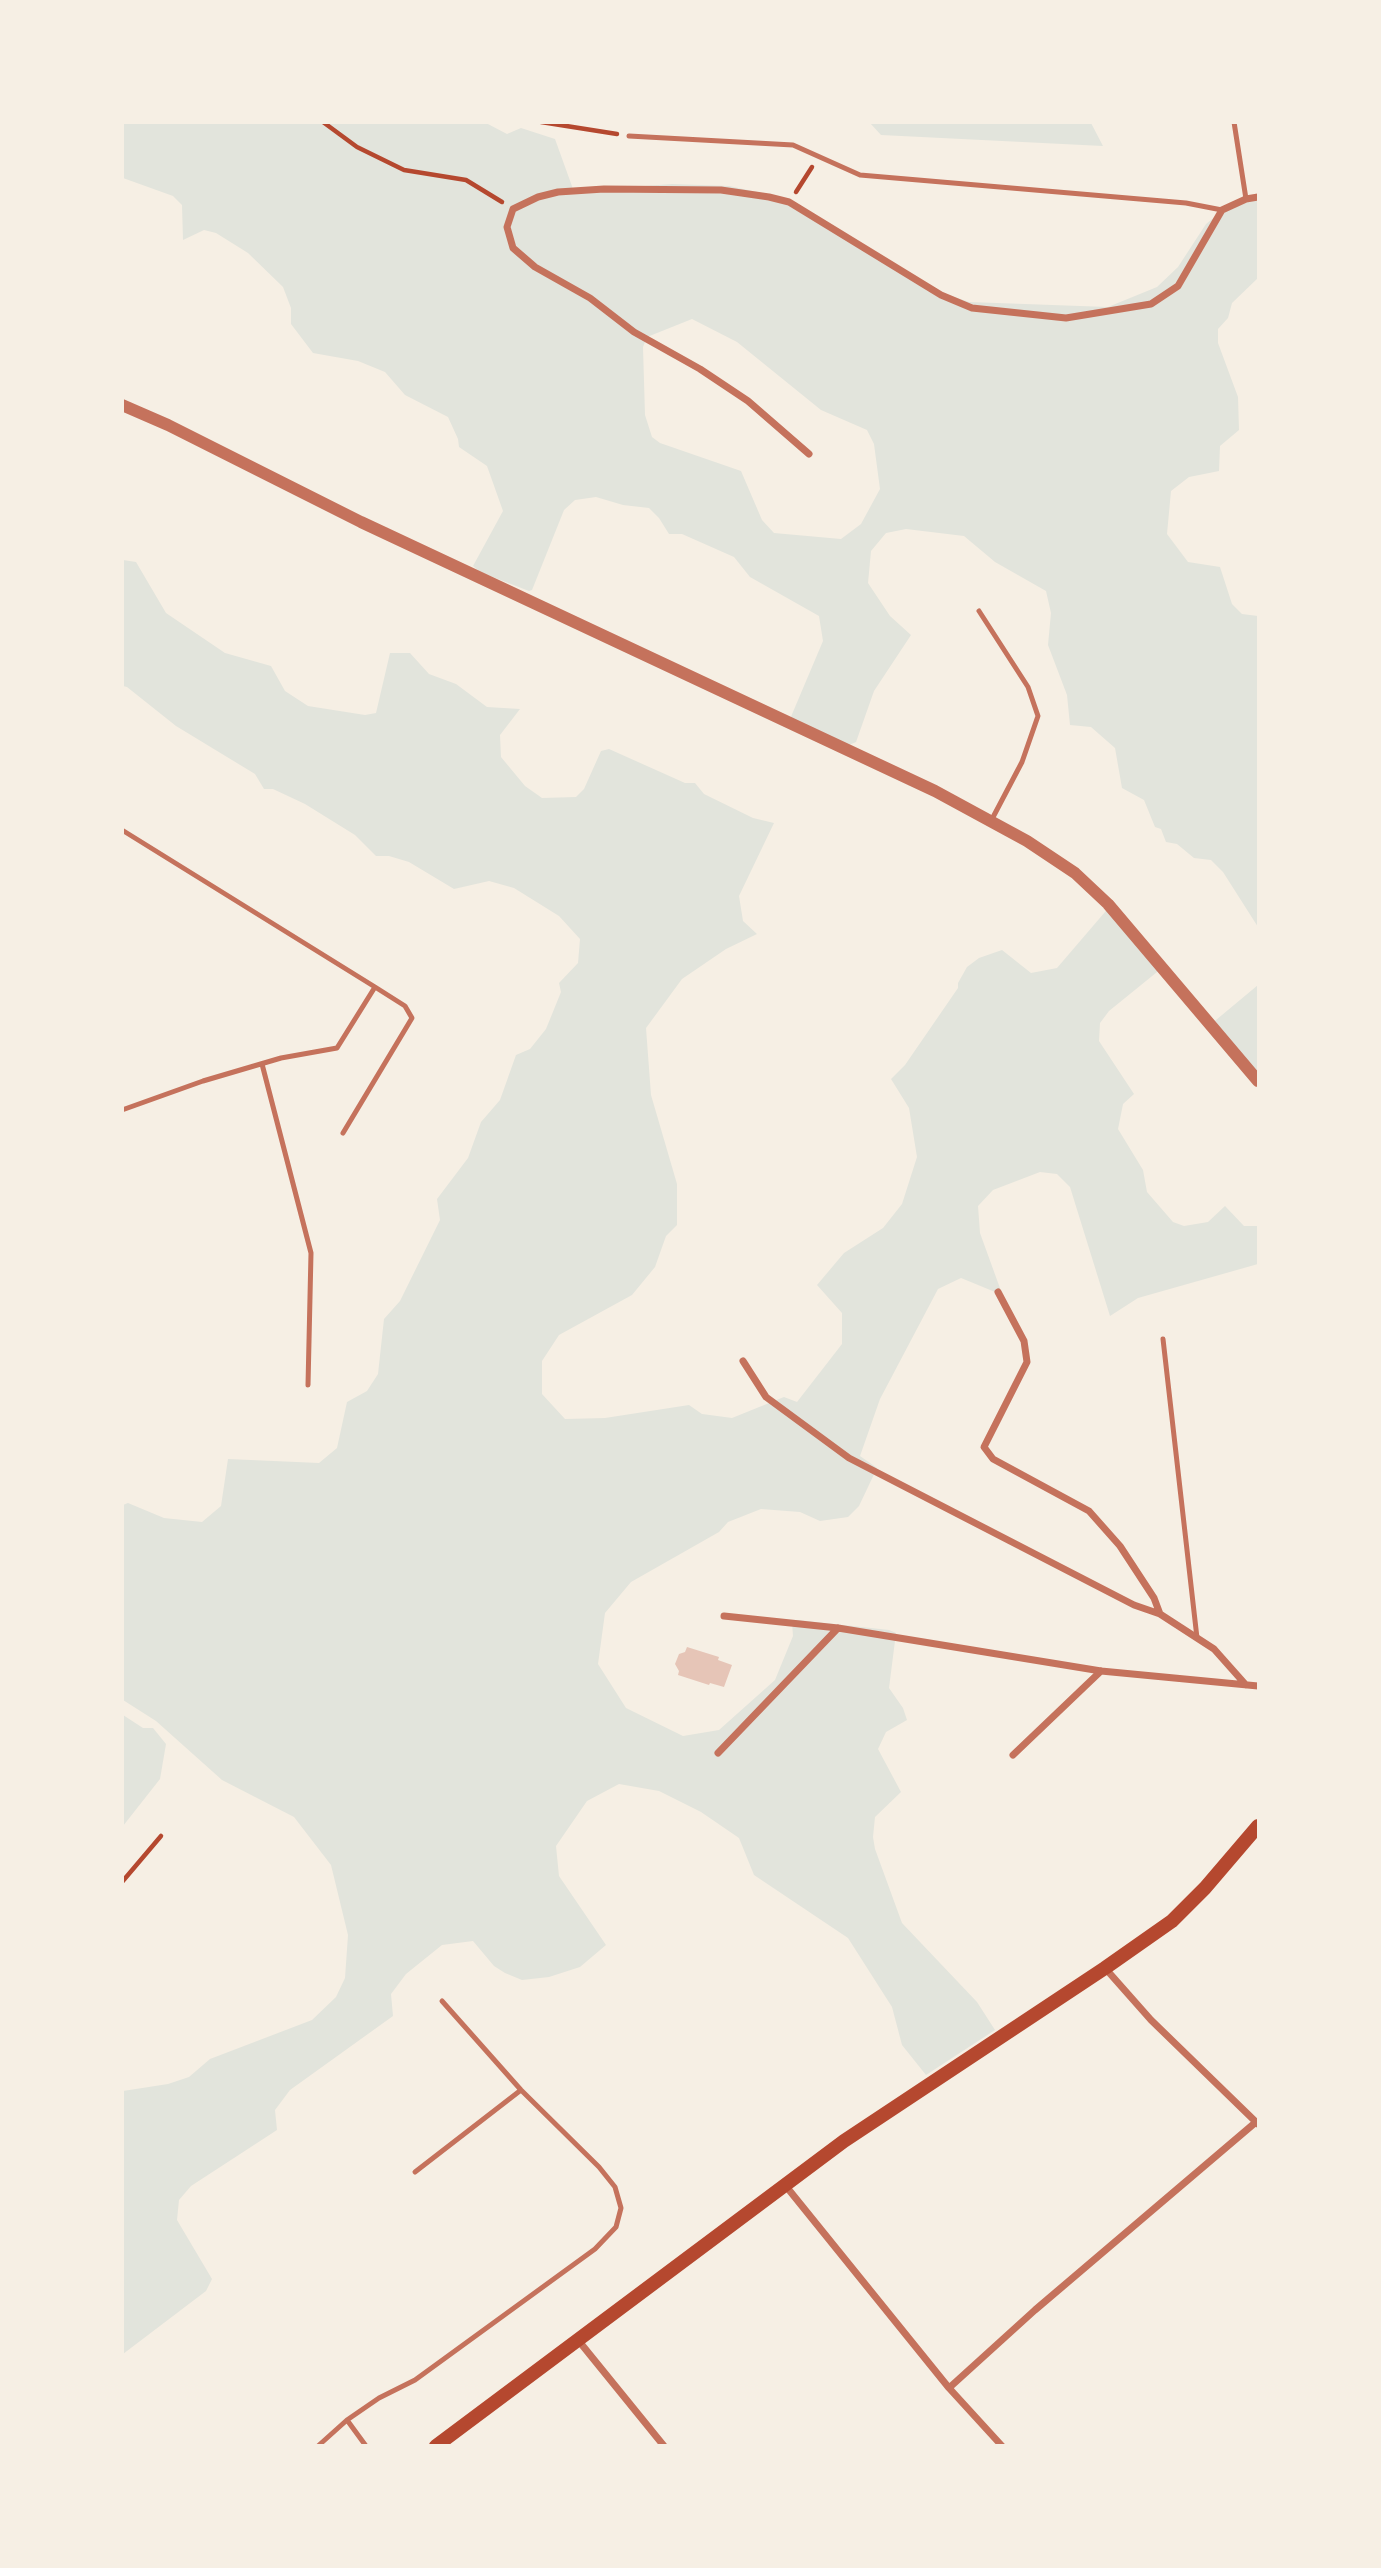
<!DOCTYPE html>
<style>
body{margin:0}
#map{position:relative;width:1381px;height:2568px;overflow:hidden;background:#f6efe4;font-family:"PT Serif",serif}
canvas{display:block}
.frame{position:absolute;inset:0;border:124px solid #f6efe4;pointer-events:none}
</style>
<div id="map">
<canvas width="1381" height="2568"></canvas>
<div class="frame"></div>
</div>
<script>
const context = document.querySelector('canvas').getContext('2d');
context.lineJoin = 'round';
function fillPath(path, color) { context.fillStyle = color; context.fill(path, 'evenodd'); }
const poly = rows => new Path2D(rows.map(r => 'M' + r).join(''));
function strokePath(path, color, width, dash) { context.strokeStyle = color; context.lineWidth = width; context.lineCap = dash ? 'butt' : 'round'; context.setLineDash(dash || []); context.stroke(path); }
const green = poly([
 [123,123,486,123,507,134,521,128,555,139,573,189,578,191,672,184,729,186,776,196,929,288,969,302,1108,307,1157,287,1178,267,1206,224,1232,203,1258,196,1258,278,1232,303,1228,318,1218,329,1218,343,1238,397,1239,430,1220,446,1219,471,1189,477,1171,491,1167,534,1188,562,1220,567,1232,604,1242,614,1258,616,1258,927,1223,872,1211,860,1194,858,1177,844,1166,842,1161,829,1155,827,1144,800,1122,788,1115,748,1091,727,1070,725,1067,695,1048,645,1051,613,1046,591,995,562,964,536,906,529,886,533,871,551,868,583,890,616,911,635,874,691,856,742,849,745,790,719,823,641,819,616,750,577,734,557,682,534,669,534,659,518,649,508,623,505,596,497,575,500,564,510,532,590,529,591,480,572,473,566,503,511,487,466,459,447,458,439,448,417,405,395,385,372,358,361,313,353,291,324,291,308,283,287,248,253,216,233,204,230,183,240,182,205,173,196,123,178],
 [692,319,737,342,821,410,867,430,874,444,880,489,861,524,841,539,774,533,762,520,741,471,660,443,652,437,645,415,643,347,647,337],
 [870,123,1091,123,1103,146,881,135],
 [123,560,136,562,166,613,225,653,271,666,285,691,308,706,365,715,376,713,390,653,410,653,429,674,456,684,487,707,520,709,500,735,501,757,525,786,542,798,576,797,584,789,601,751,609,749,685,783,695,783,704,794,753,818,774,823,739,896,743,921,757,934,726,949,682,979,646,1028,651,1095,677,1184,677,1225,666,1236,655,1267,632,1295,559,1335,542,1361,542,1394,565,1419,605,1418,689,1405,702,1414,732,1418,784,1397,797,1402,842,1344,842,1313,817,1285,844,1253,883,1228,902,1204,917,1157,909,1108,891,1079,905,1065,958,988,958,983,967,967,979,958,1002,950,1031,973,1057,968,1111,905,1162,968,1109,1011,1100,1023,1099,1041,1134,1094,1123,1104,1118,1129,1143,1170,1147,1192,1173,1222,1184,1226,1208,1222,1225,1206,1244,1226,1258,1226,1258,1264,1138,1298,1110,1316,1070,1187,1057,1174,1040,1172,993,1190,978,1206,980,1233,1001,1291,1000,1294,961,1278,938,1289,880,1399,860,1456,877,1468,859,1506,848,1517,820,1521,800,1512,761,1509,728,1522,719,1532,631,1582,605,1613,598,1664,626,1708,683,1736,719,1730,775,1680,793,1636,792,1622,798,1620,889,1630,896,1633,889,1688,903,1708,907,1720,886,1732,878,1749,901,1792,875,1817,873,1837,875,1849,902,1923,977,2002,995,2030,926,2075,902,2045,892,2007,848,1938,754,1875,739,1838,701,1812,659,1791,619,1784,587,1801,556,1846,559,1876,606,1945,580,1967,549,1977,522,1980,505,1973,494,1966,473,1941,442,1945,406,1974,391,1994,393,2016,290,2090,275,2110,277,2130,191,2186,179,2200,177,2220,212,2279,206,2291,123,2354,123,2091,168,2084,189,2077,210,2059,312,2020,336,1997,345,1978,348,1935,331,1865,294,1817,222,1780,156,1721,123,1700,123,1505,128,1503,164,1518,202,1522,221,1506,228,1459,319,1463,337,1448,347,1402,367,1391,378,1374,384,1319,400,1301,440,1220,437,1199,468,1158,481,1122,500,1100,516,1055,530,1049,546,1029,561,992,559,983,578,963,580,939,559,916,514,888,489,881,454,889,409,862,389,856,376,856,355,835,305,804,273,789,264,789,255,774,176,726,127,687,123,686],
 [1258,985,1258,1080,1210,1025],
 [123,1715,143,1728,153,1728,166,1744,160,1779,123,1826]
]);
const building = poly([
 [687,1647,719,1657,718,1660,732,1665,724,1687,710,1683,709,1685,678,1675,679,1671,675,1664,679,1654,685,1652]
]);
const path = poly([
 [323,122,357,147,404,170,466,180,502,202],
 [541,122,617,134],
 [796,192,812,167],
 [122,1882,161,1836]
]);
const service = poly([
 [1234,122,1246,199],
 [629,136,793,145,860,175,1186,203,1222,210],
 [979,611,1028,687,1038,716,1022,762,991,821],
 [122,830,375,987,337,1048,281,1058,203,1081,122,1110],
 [262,1064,311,1253,308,1385],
 [343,1133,412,1018,405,1006,375,987],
 [1163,1339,1197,1638],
 [415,2172,521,2090],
 [347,2420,366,2446],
 [318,2446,347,2420,379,2398,415,2380,595,2249,616,2227,621,2208,615,2187,599,2167,521,2090,442,2001]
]);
const minor = poly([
 [809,454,748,401,700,369,634,332,590,298,535,267,513,248,507,227,513,209,538,197,558,192,604,189,721,190,769,197,789,202,941,295,972,308,1066,318,1151,304,1178,286,1222,210,1246,199,1258,197],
 [998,1292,1024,1341,1027,1362,984,1447,993,1459,1089,1511,1120,1546,1154,1598,1160,1614],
 [743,1361,766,1397,849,1458,1134,1605,1160,1614,1214,1649,1246,1685],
 [724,1616,838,1628,1101,1671,1258,1686],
 [718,1753,838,1628],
 [1013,1755,1101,1671],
 [1105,1968,1151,2020,1258,2124],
 [785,2185,949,2388,1002,2446],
 [578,2340,664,2446],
 [949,2388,1035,2310,1256,2122]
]);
const tertiary = poly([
 [122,405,168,425,361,522,935,791,1027,841,1075,873,1108,904,1258,1081]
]);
const secondary = poly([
 [436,2446,844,2141,1105,1968,1172,1921,1205,1888,1258,1826]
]);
fillPath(green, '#e2e4dc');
fillPath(building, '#e6c5b7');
strokePath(path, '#b5482f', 4.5);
strokePath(service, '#c5725c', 5);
strokePath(minor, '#c5725c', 7);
strokePath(tertiary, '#c5725c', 12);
strokePath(secondary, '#b5482f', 14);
</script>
